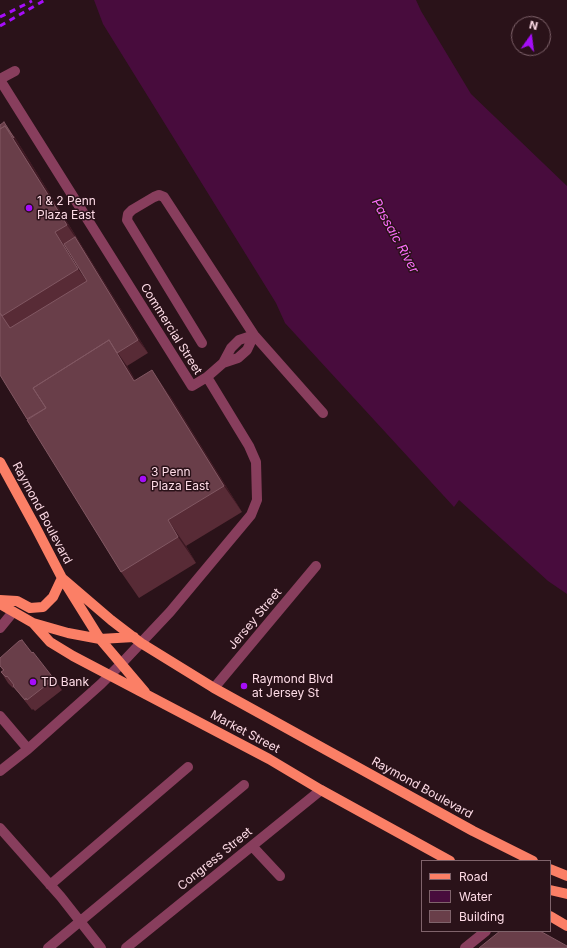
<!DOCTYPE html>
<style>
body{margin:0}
#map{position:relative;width:567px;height:948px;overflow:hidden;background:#2a1219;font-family:Inter,sans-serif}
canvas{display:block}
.legend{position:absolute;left:421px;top:860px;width:130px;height:72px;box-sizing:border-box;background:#2a1219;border:1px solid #7f636b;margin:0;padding:5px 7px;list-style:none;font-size:12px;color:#fedce7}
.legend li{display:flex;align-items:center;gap:8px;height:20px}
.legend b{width:20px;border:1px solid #7f636b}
.north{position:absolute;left:511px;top:16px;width:40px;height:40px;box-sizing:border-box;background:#2a1219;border:1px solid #7f636b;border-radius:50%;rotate:14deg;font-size:11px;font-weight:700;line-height:16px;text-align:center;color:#fedce7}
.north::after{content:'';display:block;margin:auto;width:14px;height:18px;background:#a50df9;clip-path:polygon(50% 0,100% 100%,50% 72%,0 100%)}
</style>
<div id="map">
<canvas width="567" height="948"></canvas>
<ul class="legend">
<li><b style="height:5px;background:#fb7f66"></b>Road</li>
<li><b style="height:11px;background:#480c3d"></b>Water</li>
<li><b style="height:11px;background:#693e49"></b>Building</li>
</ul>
<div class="north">N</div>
</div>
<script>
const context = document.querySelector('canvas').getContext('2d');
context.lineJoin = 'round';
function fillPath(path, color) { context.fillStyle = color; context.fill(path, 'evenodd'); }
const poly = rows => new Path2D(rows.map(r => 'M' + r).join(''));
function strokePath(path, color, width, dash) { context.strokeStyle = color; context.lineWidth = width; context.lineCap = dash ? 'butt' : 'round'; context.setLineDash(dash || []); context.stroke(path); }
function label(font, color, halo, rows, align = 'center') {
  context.font = font + ' Inter,sans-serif'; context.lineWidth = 3; context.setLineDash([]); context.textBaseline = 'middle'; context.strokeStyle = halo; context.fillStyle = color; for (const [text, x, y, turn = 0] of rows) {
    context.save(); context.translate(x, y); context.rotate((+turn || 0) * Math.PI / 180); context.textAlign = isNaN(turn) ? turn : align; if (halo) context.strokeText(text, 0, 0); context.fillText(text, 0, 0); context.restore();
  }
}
const water = poly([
 [94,0,416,0,421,11,471,94,567,186,567,594,548,581,459,500,454,507,285,323,276,303,103,24]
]);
const minor = poly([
 [0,79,15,71],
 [0,80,192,386,207,377,249,446,256,462,257,500,251,515,170,612,121,664,101,684,28,749,0,771],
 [202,343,127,220,128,214,132,210,154,197,159,195,164,197,254,335,323,413],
 [223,363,231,348,239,340,254,335],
 [207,377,223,363,238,358,247,350,254,335],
 [0,628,13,612],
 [214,688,316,566],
 [0,716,28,749],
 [0,828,61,897,101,948],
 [252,846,280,876],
 [50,885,188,767],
 [48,948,244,785],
 [126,948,321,790],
 [465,948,486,931]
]);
const major = poly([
 [0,462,35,526,62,578,100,639,145,692],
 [62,578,111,620,141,643,214,688,473,831,533,861],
 [0,600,17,601,30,608,43,607,53,597,62,578],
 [0,604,33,623,68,633,100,639,134,637],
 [33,623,50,642,73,656,269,759,321,790,450,861],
 [550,869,567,876],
 [550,890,567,894],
 [550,916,567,926]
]);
const rail = poly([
 [0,17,32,1],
 [0,26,45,0]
]);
const wall = poly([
 [0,125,14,136,148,353,127,366,135,380,170,396,242,512,186,546,196,563,139,598,121,572,0,375],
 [0,658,54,679,62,690,35,711,33,709,32,710,21,696,14,687,13,688,8,683,1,672,3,671,0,666]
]);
const shadedWall = poly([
 [4,122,14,136,148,353,138,340,75,237,67,225,5,126],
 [55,232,73,258,96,294,78,269],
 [109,340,127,366,152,407,134,381],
 [152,370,170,396,242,512,224,486],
 [168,520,186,546,196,563,178,537]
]);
const building = poly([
 [4,122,14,138,5,126,0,129,0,125,4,122],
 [5,126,67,225,55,232,78,269,2,316,0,313,0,129,5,126],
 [75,237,138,340,117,353,109,340,33,388,46,408,27,419,0,375,0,313,10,328,87,281,64,244,75,237],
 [109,340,134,381,152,370,224,486,168,520,178,537,121,572,27,420,46,408,33,388,109,340],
 [22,640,32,653,33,652,54,679,27,700,26,698,25,700,13,686,14,685,7,676,6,677,1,672,4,670,0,666,0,658,19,641,22,640],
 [500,931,540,931,567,946,567,948,479,948,500,931]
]);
const markers = [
 [29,208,4,"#a50df9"],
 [143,479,4,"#a50df9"],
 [33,682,4,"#a50df9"],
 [244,686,4,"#a50df9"]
];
const poiNames = [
 ["1 & 2 Penn",37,201],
 ["Plaza East",37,215],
 ["3 Penn",151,472],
 ["Plaza East",151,486],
 ["Raymond Blvd",252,679],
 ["at Jersey St",252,693],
 ["TD Bank",41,682]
];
const streetNames = [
 ["Commercial Street",171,329,58],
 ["Raymond Boulevard",42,513,62],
 ["Jersey Street",255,619,-50],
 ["Market Street",245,732,28],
 ["Raymond Boulevard",422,788,29],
 ["Congress Street",215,859,-39]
];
const waterNames = [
 ["Passaic River",395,236,61]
];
fillPath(water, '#480c3d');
strokePath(minor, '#883e5d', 10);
strokePath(major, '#fb7f66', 10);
strokePath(rail, '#a50df9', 3, [6, 5]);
fillPath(wall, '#582b36');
fillPath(shadedWall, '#3e1923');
fillPath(building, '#693e49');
strokePath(building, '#815762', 1);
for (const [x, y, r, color] of markers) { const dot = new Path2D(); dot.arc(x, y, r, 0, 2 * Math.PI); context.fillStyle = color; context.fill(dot); strokePath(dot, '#2a1219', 1.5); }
label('12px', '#fedce7', '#2a1219', poiNames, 'left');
label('12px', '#fedce7', '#2a1219', streetNames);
label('italic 13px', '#fb6dfa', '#2a1219', waterNames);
</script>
